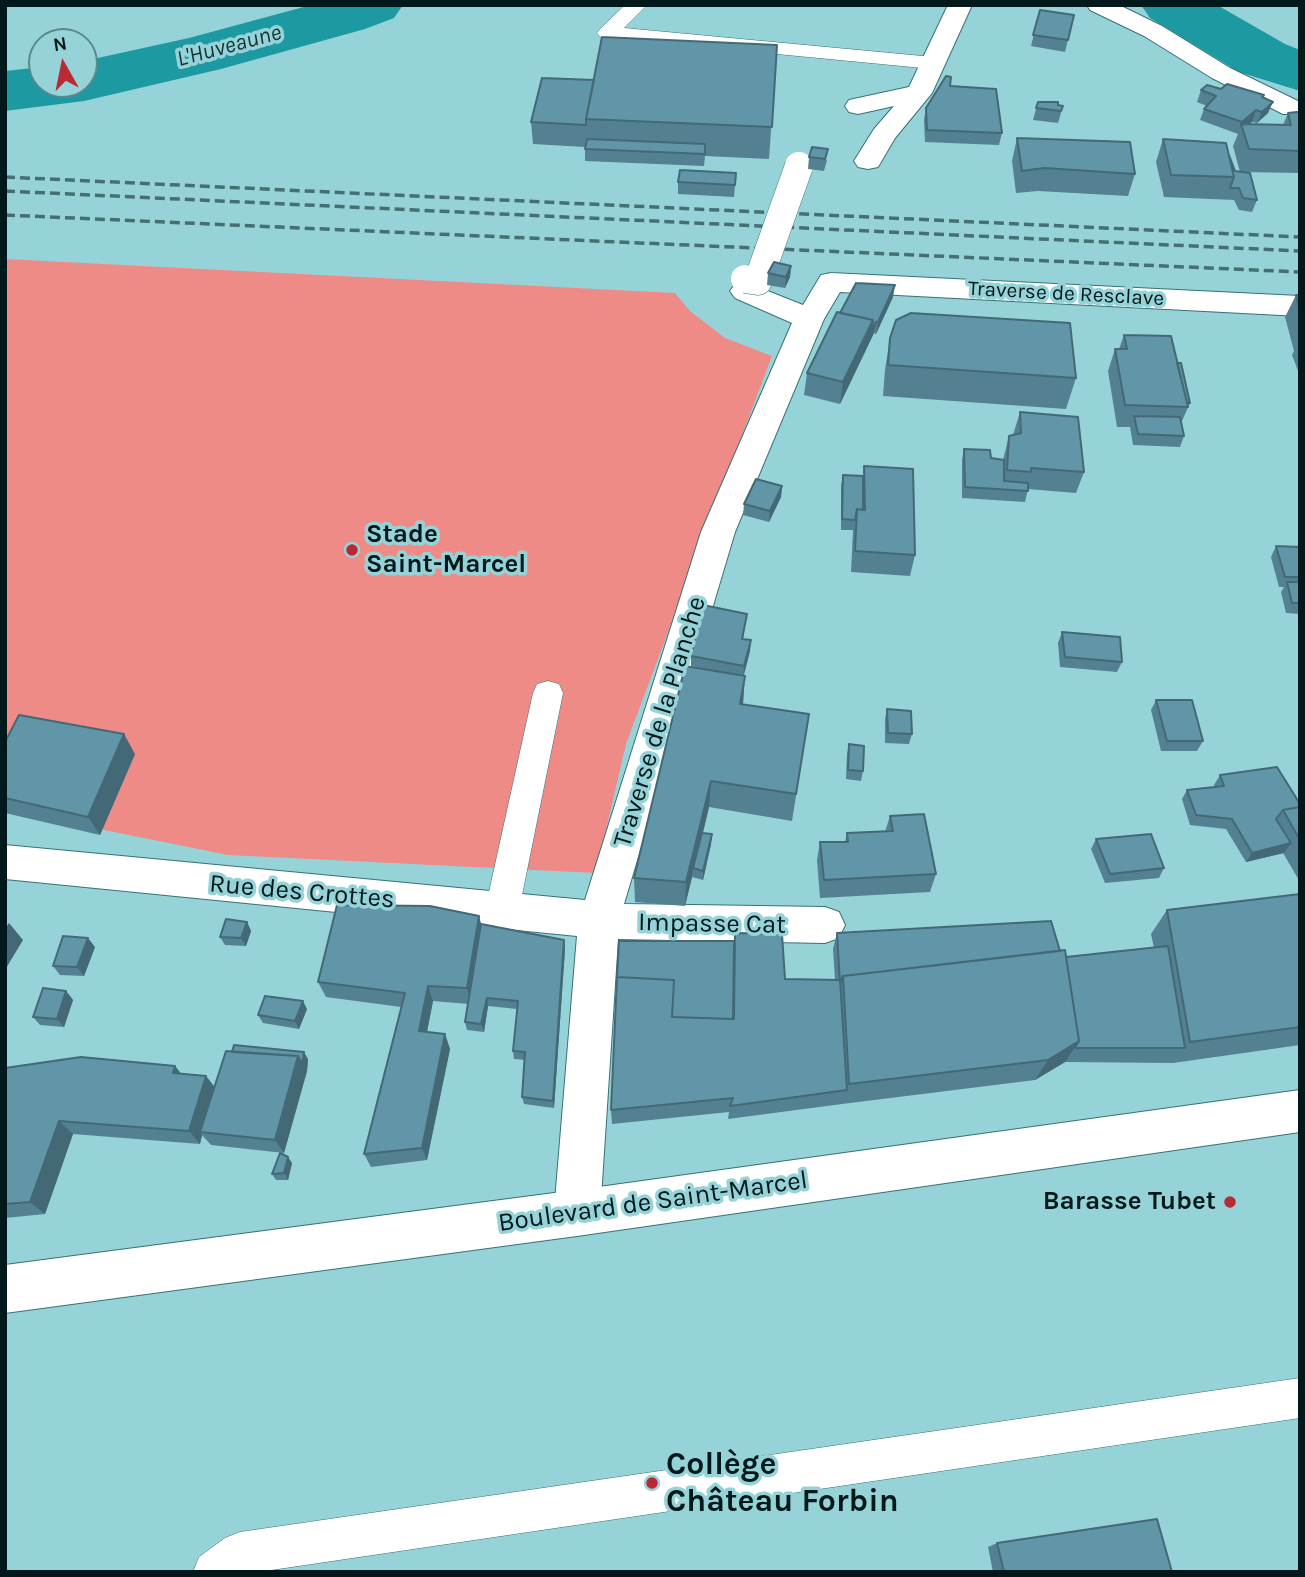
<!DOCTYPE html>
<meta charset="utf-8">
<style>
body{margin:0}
#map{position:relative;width:1305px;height:1577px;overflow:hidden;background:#96d3d8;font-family:Karla,sans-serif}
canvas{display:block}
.frame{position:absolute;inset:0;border:7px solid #01191b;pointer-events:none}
.north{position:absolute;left:28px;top:28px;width:70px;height:70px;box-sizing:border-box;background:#96d3d8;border:2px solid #5a898c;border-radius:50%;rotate:351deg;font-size:19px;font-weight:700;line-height:28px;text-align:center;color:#01191b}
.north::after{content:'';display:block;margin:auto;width:24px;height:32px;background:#ba2a35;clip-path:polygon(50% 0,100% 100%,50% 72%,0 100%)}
</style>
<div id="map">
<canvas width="1305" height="1577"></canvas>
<div class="frame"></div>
<div class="north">N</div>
</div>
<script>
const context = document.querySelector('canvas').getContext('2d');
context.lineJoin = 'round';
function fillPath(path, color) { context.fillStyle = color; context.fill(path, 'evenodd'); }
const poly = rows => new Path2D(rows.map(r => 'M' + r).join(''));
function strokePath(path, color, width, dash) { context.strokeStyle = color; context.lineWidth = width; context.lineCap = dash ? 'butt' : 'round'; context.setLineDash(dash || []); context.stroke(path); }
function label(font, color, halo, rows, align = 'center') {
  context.font = font + ' Karla,sans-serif'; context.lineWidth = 7; context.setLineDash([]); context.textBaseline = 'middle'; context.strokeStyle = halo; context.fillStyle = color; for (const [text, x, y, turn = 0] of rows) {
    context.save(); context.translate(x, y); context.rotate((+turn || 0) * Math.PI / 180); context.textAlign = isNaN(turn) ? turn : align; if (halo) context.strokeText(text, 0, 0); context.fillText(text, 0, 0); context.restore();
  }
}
const green = poly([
 [5,259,675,293,690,311,725,338,772,356,626,744,596,873,228,855,5,810]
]);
const river = poly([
 [311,5,403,5,394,18,365,29,221,69,84,101,5,111,5,71,42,67,42,84,84,84,84,61,189,38,311,5],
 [1141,5,1217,5,1285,44,1300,50,1300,91,1239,72,1150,18,1141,5]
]);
const lane = poly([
 [625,5,647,5,624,28,933,57,940,59,943,63,940,67,933,69,600,37,597,33,600,29,625,5],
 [548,681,559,684,563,693,519,910,514,920,502,925,490,920,485,910,533,693,537,684,548,681],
 [1300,1378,1300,1418,258,1572,193,1572,199,1557,225,1538,240,1532,1300,1378]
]);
const street = poly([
 [948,5,972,5,932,93,895,138,878,167,868,169,858,167,854,161,874,129,894,106,858,114,849,112,845,106,849,100,909,87,948,5],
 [1087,5,1119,5,1162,26,1230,68,1300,102,1300,114,1283,114,1212,78,1144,36,1090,10,1087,5],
 [831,273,1300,296,1300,316,840,292,824,319,735,532,624,904,825,907,839,912,845,925,839,938,825,943,618,939,600,1213,593,1229,577,1236,561,1229,554,1213,577,936,5,879,5,845,585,900,701,532,792,323,735,298,730,291,735,284,745,282,803,305,821,275,831,273]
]);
const secondary = poly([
 [1300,1090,1300,1132,577,1236,5,1313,5,1265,577,1190,1300,1090]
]);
const rail = poly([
 [5,177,1300,237],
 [5,191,1300,251],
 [5,215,1300,272]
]);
const streetBridge = poly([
 [745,279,758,281,799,166]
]);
const wall = poly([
 [1040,10,1074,15,1065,52,1031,46],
 [777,45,769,159,705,156,704,166,585,161,585,147,533,144,531,122,594,80],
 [950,86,1002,133,999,145,925,142,924,120,926,108],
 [1221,89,1263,97,1268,113,1257,123,1252,122,1249,124,1283,125,1288,113,1300,112,1300,173,1240,172,1257,200,1252,212,1239,210,1234,200,1164,197,1156,162,1163,139,1229,155,1235,171,1240,172,1233,146,1238,134,1200,120,1204,109,1207,106,1197,102,1201,90],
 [1038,102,1063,106,1058,123,1033,120],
 [1017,138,1135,174,1128,196,1038,191,1016,193,1012,161],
 [812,147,827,160,824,171,808,169,809,157],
 [736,173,734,197,678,194,678,182],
 [791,266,790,277,785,288,767,285,768,273],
 [1296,295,1300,295,1300,376,1292,355,1294,351,1285,317],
 [893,297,876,334,874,333,840,404,804,395,807,373],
 [1124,335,1177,363,1190,403,1181,423,1184,436,1180,447,1133,445,1130,427,1117,427,1108,371,1115,349,1119,349],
 [890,338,1076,378,1066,409,883,396,885,370],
 [1020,412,1084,472,1076,493,1028,489,1025,502,962,498,962,460,964,449,991,458,1003,460,1009,436,1013,435],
 [864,466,915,555,910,576,851,572,853,530,841,530,841,486,843,475,863,476],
 [782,486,781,497,769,522,743,515,744,504],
 [1276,546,1300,547,1300,614,1286,613,1281,592,1284,587,1279,587,1271,557],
 [747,614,743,639,750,651,744,675,743,704,809,714,792,821,709,807,703,833,712,834,711,844,703,880,692,877,685,906,635,902,634,878,714,671,691,666,691,656],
 [1062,632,1122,662,1117,672,1060,667,1058,643],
 [1156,700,1203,741,1197,751,1161,751,1151,710],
 [887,709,912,734,909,744,885,743,885,719],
 [5,742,135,754,100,835,5,813],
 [849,744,863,771,861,781,846,779,847,754],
 [1220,775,1300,804,1300,882,1283,853,1246,862,1226,829,1190,825,1182,799,1187,790,1215,787,1214,785],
 [890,816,936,874,930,892,820,898,817,860,820,842,845,842,847,833,885,832],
 [1096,839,1164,868,1159,878,1105,883,1091,849],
 [1300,894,1300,1045,1173,1063,1065,1062,1035,1080,842,1104,728,1119,729,1112,612,1124,611,1110,734,941,735,933,785,979,835,980,833,949,837,933,1060,951,1066,957,1154,948,1151,934,1167,910],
 [479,916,481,924,564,940,565,949,554,1108,524,1104,522,1097,525,1060,514,1059,513,1051,517,1009,488,1006,484,1032,467,1030,465,1022,468,1004,433,1001,427,1032,445,1034,450,1049,427,1160,371,1167,364,1154,401,1007,326,997,318,982],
 [247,922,251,931,246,946,225,945,220,937],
 [95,947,84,976,60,975,53,966],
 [66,991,73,1000,64,1027,40,1025,33,1017],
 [307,1009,299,1029,263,1023,258,1015],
 [308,1059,307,1071,284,1153,211,1145,202,1135,200,1144,73,1134,45,1214,5,1218,5,1068,175,1066,181,1074,206,1076,214,1087],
 [292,1163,288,1180,276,1180,272,1174],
 [997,1543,1172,1572,993,1572,988,1547]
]);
const shadedWall = poly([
 [1273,102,1268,113,1257,123,1262,112],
 [1256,110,1252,122,1243,130,1241,125,1242,122],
 [791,266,790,277,785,288,786,277],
 [895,285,893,297,876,334,878,322],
 [873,320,876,322,874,333,840,404,843,382],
 [782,486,781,497,769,522,770,511],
 [751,640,750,651,743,677,744,666],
 [745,676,743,704,740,704],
 [124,734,135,754,100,835,88,817],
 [711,781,709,807,694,869,693,868,692,877,685,906,686,882],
 [712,834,711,844,703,880,703,871],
 [1291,843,1284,853,1246,862,1252,853],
 [479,916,483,933,471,1004,467,988],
 [247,922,251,931,246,946,241,938],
 [9,923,23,940,5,970,5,929],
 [88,938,95,947,84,976,77,967],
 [564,940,565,949,554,1108,553,1101],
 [428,986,433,1001,424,1046,419,1031],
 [66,991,73,1000,64,1027,57,1019],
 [487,998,488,1006,484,1032,481,1024],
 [303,1001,307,1009,299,1029,295,1021],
 [445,1034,450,1049,427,1160,422,1148],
 [1079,1041,1065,1062,1035,1080,1048,1060],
 [304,1052,308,1059,307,1071,284,1153,275,1140,298,1056],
 [175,1066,186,1080,173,1073],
 [206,1076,217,1090,200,1132,202,1135,200,1144,189,1131],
 [59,1121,73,1134,45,1214,30,1202],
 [288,1157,292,1163,288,1180,284,1173]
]);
const building = poly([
 [1040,10,1074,15,1068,40,1033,35,1040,10],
 [602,37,777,45,772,127,586,119,602,37],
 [946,76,951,77,950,86,996,89,1002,133,927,130,926,108,946,76],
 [542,78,594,80,586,119,586,125,531,122,542,78],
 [1227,84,1264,95,1262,97,1273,102,1262,112,1256,110,1242,122,1204,109,1216,96,1201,90,1207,85,1221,89,1227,84],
 [1038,102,1058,102,1058,105,1063,106,1061,111,1036,108,1038,102],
 [1297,112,1300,112,1300,151,1249,149,1241,124,1291,125,1288,113,1297,112],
 [1017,138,1130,142,1135,174,1044,168,1022,171,1017,138],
 [587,139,705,144,705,154,585,149,587,139],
 [1163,139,1226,143,1234,177,1171,175,1163,139],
 [812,147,828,149,825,159,809,157,812,147],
 [1229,155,1235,171,1250,173,1257,200,1243,198,1239,188,1230,188,1234,177,1229,155],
 [680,170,736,173,735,185,678,182,680,170],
 [774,262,791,266,786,277,768,273,774,262],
 [856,283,895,285,878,322,876,322,872,331,873,320,840,313,856,283],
 [1296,295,1300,295,1300,311,1296,295],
 [837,312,873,320,843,382,807,373,837,312],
 [911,313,1070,323,1076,378,888,365,890,338,896,320,911,313],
 [1124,335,1171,336,1188,407,1125,405,1115,349,1127,349,1124,335],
 [1177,363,1181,363,1190,403,1187,402,1177,363],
 [1020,412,1078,417,1084,472,1031,468,1031,472,1007,470,1009,436,1021,433,1020,412],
 [1134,416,1180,417,1184,436,1138,434,1134,416],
 [964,449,990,450,991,458,1004,460,1004,481,1028,483,1028,491,965,487,964,449],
 [864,466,913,469,915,555,855,551,857,509,865,510,864,466],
 [843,475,863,476,863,510,857,509,855,520,842,519,843,475],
 [756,479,782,486,770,511,744,504,756,479],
 [1276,546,1300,547,1300,577,1285,577,1276,546],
 [1287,582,1300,582,1300,603,1292,603,1287,582],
 [703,605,747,614,742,639,751,640,744,666,691,656,703,605],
 [1062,632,1120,637,1122,662,1065,657,1062,632],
 [685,666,745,676,740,704,809,714,796,794,711,781,686,882,634,878,685,666],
 [1156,700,1192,700,1203,741,1167,741,1156,700],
 [887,709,911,711,912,734,888,733,887,709],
 [19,715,124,734,88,817,5,798,5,742,19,715],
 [849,744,864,746,863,771,848,770,849,744],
 [1277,767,1300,804,1300,807,1283,810,1276,819,1291,843,1252,853,1232,819,1196,815,1187,790,1224,786,1220,775,1277,767],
 [1300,807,1300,840,1283,810,1300,807],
 [924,814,936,874,824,880,820,842,848,842,847,833,893,831,890,816,924,814],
 [702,833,712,834,703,871,693,868,702,833],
 [1151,834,1164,868,1110,874,1096,839,1151,834],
 [1300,894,1300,1027,1190,1042,1167,910,1300,894],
 [337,905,430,906,479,916,467,988,428,986,419,1031,445,1034,422,1148,364,1154,405,993,318,982,337,905],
 [226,919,247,922,241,938,220,937,226,919],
 [1051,921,1060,951,843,976,840,983,837,933,1051,921],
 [481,924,564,940,553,1101,522,1097,525,1052,513,1051,518,1001,487,998,481,1024,465,1022,481,924],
 [735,933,782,934,785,979,840,980,847,1090,730,1106,733,1098,611,1110,617,977,674,980,672,1017,734,1019,735,933],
 [63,936,88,938,77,967,53,966,63,936],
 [619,941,734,941,733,1019,672,1017,674,980,617,977,619,941],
 [1168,946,1185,1048,1075,1048,1079,1041,1066,957,1168,946],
 [1065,950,1079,1041,1048,1060,849,1084,843,976,1065,950],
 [43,988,66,991,57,1019,33,1017,43,988],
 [265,996,303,1001,295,1021,258,1015,265,996],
 [234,1045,304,1052,302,1064,298,1056,232,1052,234,1045],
 [226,1051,298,1056,275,1140,200,1132,226,1051],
 [81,1057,175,1066,173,1073,206,1076,189,1131,59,1121,30,1202,5,1204,5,1068,81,1057],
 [280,1153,288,1157,284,1173,272,1174,280,1153],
 [1157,1519,1172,1572,1004,1572,997,1543,1157,1519]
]);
const markers = [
 [352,550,7,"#ba2a35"],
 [1230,1202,7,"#ba2a35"],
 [652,1483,7,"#ba2a35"]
];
const farStreetnames = [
 ["Traverse de Resclave",1066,294,3]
];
const farWaternames = [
 ["L'Huveaune",229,46,-15]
];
const poiNames = [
 ["Stade",366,535],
 ["Saint-Marcel",366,565],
 ["Barasse Tubet",1216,1202,"right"]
];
const streetNames = [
 ["Traverse de la Planche",660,722,-73],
 ["Rue des Crottes",302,892,5],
 ["Impasse Cat",712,924,1],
 ["Boulevard de Saint-Marcel",653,1202,-8]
];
const nearPoinames = [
 ["Collège",666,1465],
 ["Château Forbin",666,1502]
];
fillPath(green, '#ef8b87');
fillPath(river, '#1d99a2');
strokePath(lane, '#367277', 1);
strokePath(street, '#367277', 2);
strokePath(secondary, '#367277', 2);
fillPath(lane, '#fff');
fillPath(street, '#fff');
fillPath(secondary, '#fff');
strokePath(rail, '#466f73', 3.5, [10, 5]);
strokePath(streetBridge, '#367277', 29, []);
strokePath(streetBridge, '#fff', 28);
fillPath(wall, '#538191');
fillPath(shadedWall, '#446976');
fillPath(building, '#6196a9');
strokePath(building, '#446976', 2);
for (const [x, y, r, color] of markers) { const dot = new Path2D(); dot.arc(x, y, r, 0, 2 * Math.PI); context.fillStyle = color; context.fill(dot); strokePath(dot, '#96d3d8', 2.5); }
label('21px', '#01191b', '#96d3d8', farStreetnames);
label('italic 23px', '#123437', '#96d3d8', farWaternames);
label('bold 26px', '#01191b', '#96d3d8', poiNames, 'left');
label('26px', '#01191b', '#96d3d8', streetNames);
label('bold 32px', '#01191b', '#96d3d8', nearPoinames, 'left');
</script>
